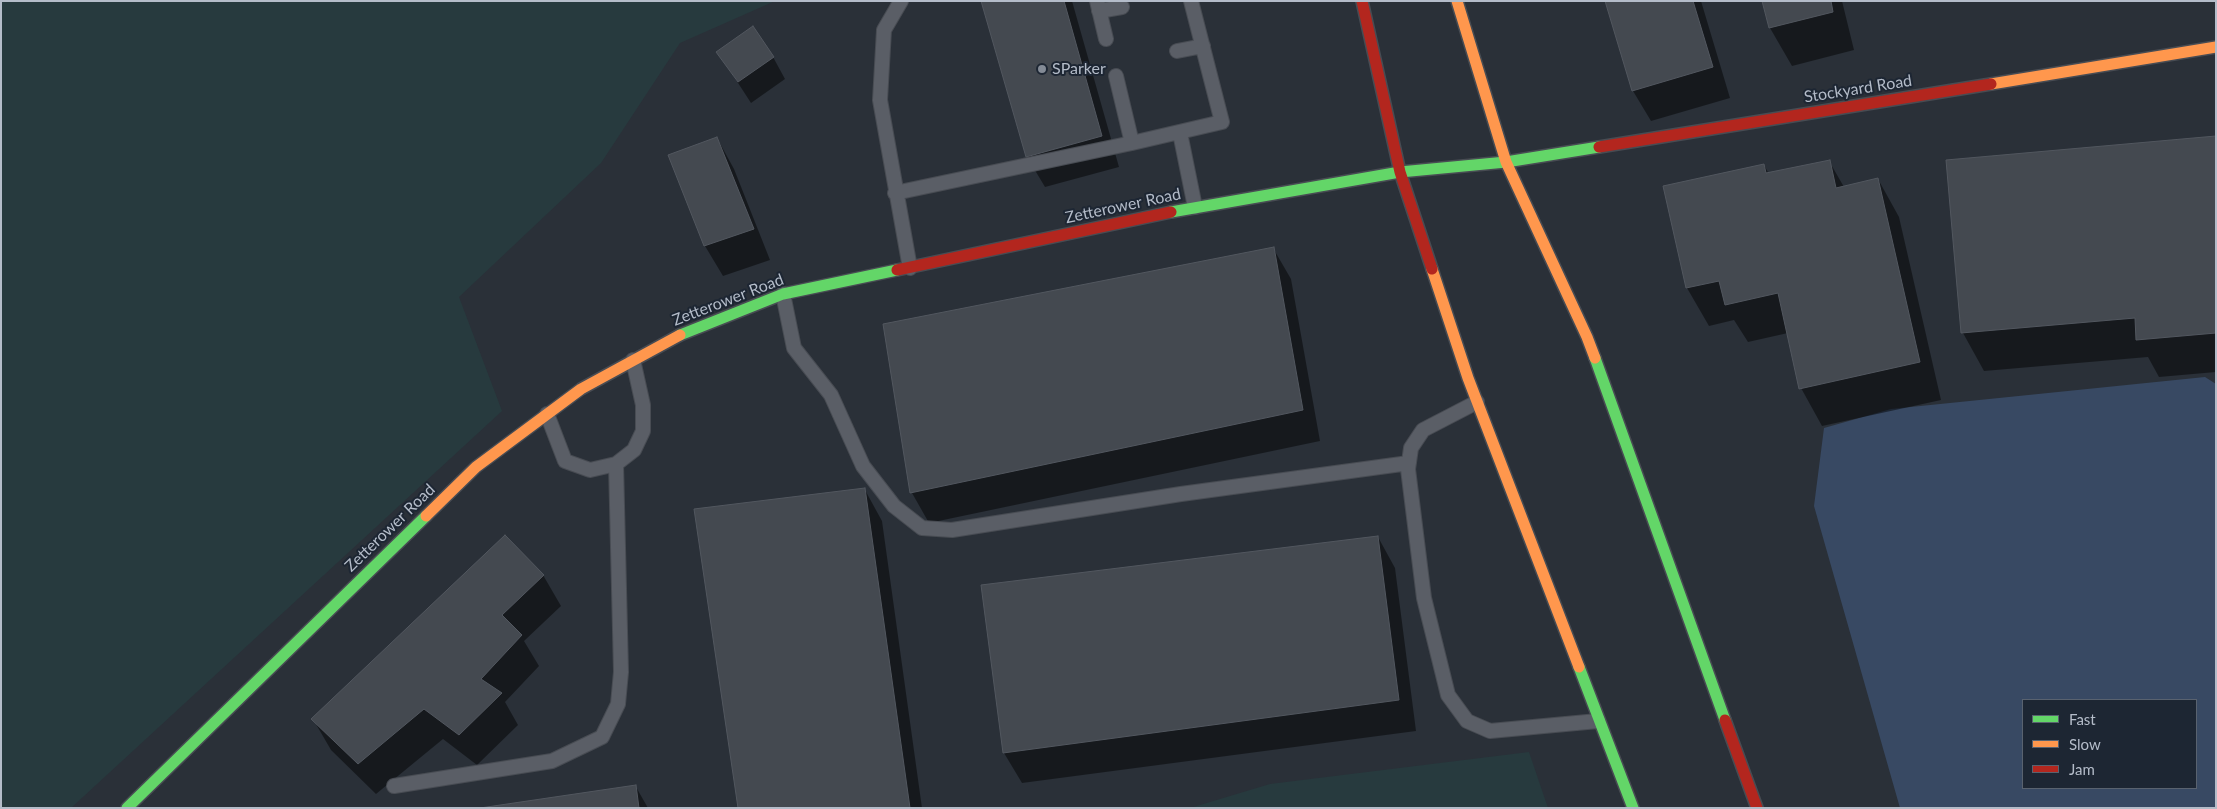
<!DOCTYPE html>
<style>
body{margin:0}
#map{position:relative;width:2217px;height:809px;overflow:hidden;background:#2a3038;font-family:Lato,sans-serif}
canvas{display:block}
.frame{position:absolute;inset:0;border:2px solid #b4bcc9;pointer-events:none}
.legend{position:absolute;left:2022px;top:699px;width:175px;height:90px;box-sizing:border-box;background:#1d2633;border:1px solid #59626f;margin:0;padding:6px 9px;list-style:none;font-size:15px;color:#b4bcc9}
.legend li{display:flex;align-items:center;gap:10px;height:25px}
.legend b{width:25px;border:1px solid #59626f}
</style>
<div id="map">
<canvas width="2217" height="809"></canvas>
<div class="frame"></div>
<ul class="legend">
<li><b style="height:6px;background:#63d668"></b>Fast</li>
<li><b style="height:6px;background:#ff974d"></b>Slow</li>
<li><b style="height:6px;background:#b3261e"></b>Jam</li>
</ul>
</div>
<script>
const context = document.querySelector('canvas').getContext('2d');
context.lineJoin = 'round';
function fillPath(path, color) { context.fillStyle = color; context.fill(path, 'evenodd'); }
const poly = rows => new Path2D(rows.map(r => 'M' + r).join(''));
function strokePath(path, color, width, dash) { context.strokeStyle = color; context.lineWidth = width; context.lineCap = dash ? 'butt' : 'round'; context.setLineDash(dash || []); context.stroke(path); }
function label(font, color, halo, rows, align = 'center') {
  context.font = font + ' Lato,sans-serif'; context.lineWidth = 4; context.setLineDash([]); context.textBaseline = 'middle'; context.strokeStyle = halo; context.fillStyle = color; for (const [text, x, y, turn = 0] of rows) {
    context.save(); context.translate(x, y); context.rotate((+turn || 0) * Math.PI / 180); context.textAlign = isNaN(turn) ? turn : align; if (halo) context.strokeText(text, 0, 0); context.fillText(text, 0, 0); context.restore();
  }
}
const green = poly([
 [1,1,775,1,680,43,601,163,459,297,502,411,71,808,1,808],
 [1529,752,1548,808,1190,808,1270,784]
]);
const water = poly([
 [2205,377,2216,384,2216,808,1900,808,1814,506,1824,428,1891,409],
 [2023,700,2196,700,2196,788,2023,788]
]);
const shadow = poly([
 [983,1,1072,1,1119,167,1045,187,1027,157],
 [1606,1,1701,1,1730,98,1651,121,1633,91],
 [1763,1,1842,1,1854,50,1792,66,1770,28],
 [718,52,773,57,785,79,751,103],
 [2216,137,2216,372,2159,377,2148,357,1984,371,1963,333,1947,161],
 [717,138,734,169,770,260,723,276,705,246],
 [1829,161,1844,187,1878,179,1899,217,1941,400,1822,426,1801,388,1788,333,1748,342,1734,320,1709,326,1687,288,1665,187,1764,165,1769,174],
 [1273,248,1291,279,1320,441,929,523,912,493,884,325],
 [865,490,882,521,922,808,739,808],
 [1378,537,1395,568,1416,731,1022,783,1004,753],
 [543,575,561,606,524,641,539,666,505,702,518,725,477,765,443,739,376,794,331,750,313,719],
 [636,787,648,808,489,808]
]);
const building = poly([
 [981,1,1064,1,1102,136,1026,157,981,1],
 [1605,1,1693,1,1713,67,1632,91,1605,1],
 [1762,1,1831,1,1833,12,1769,28,1762,1],
 [753,26,774,57,738,82,716,52,753,26],
 [2216,136,2216,333,2136,340,2135,318,1961,333,1946,160,2216,136],
 [717,137,754,229,704,246,668,155,717,137],
 [1830,160,1836,188,1878,178,1920,362,1799,389,1778,293,1725,305,1719,281,1686,288,1663,186,1764,164,1766,173,1830,160],
 [1274,247,1303,410,910,493,883,324,1274,247],
 [865,488,910,808,738,808,694,509,865,488],
 [505,535,544,575,502,615,522,635,481,679,502,693,459,735,424,709,358,764,311,719,505,535],
 [1378,536,1399,700,1003,753,981,585,1378,536],
 [636,785,639,808,480,808,636,785]
]);
const lane = poly([
 [901,1,884,30,880,100,910,268],
 [1097,1,1106,39],
 [1099,11,1122,7],
 [1177,51,1203,46],
 [1116,76,1132,143,1222,122,1191,1],
 [1180,133,1195,207],
 [895,193,1132,143],
 [783,294,794,348,831,395,863,466,894,506,922,528,952,530,1181,494,1409,463],
 [1477,402,1423,430,1411,448,1408,469,1424,598,1448,695,1467,721,1490,731,1598,721],
 [547,414,565,461,590,470,616,464,634,450,643,431,643,405,633,360],
 [394,786,552,761,602,737,618,704,621,672,616,464]
]);
const fast = poly([
 [1171,212,1400,172,1506,162,1599,147],
 [680,335,783,294,897,270],
 [1595,358,1725,720],
 [1579,667,1633,808],
 [127,808,426,516]
]);
const slow = poly([
 [1457,1,1506,162,1587,337,1595,358],
 [1991,84,2216,47],
 [1432,269,1468,378,1579,667],
 [426,516,476,467,581,389,680,335]
]);
const jam = poly([
 [1362,1,1400,172,1432,269],
 [1599,147,1991,84],
 [897,270,1171,212],
 [1725,720,1757,808]
]);
const markers = [
 [1042,69,5,"#848b96"]
];
const poiNames = [
 ["SParker",1052,69]
];
const streetNames = [
 ["Stockyard Road",1858,89,-9],
 ["Zetterower Road",1123,206,-12],
 ["Zetterower Road",728,300,-21],
 ["Zetterower Road",390,528,-44]
];
fillPath(green, '#273a3e');
fillPath(water, '#384963');
fillPath(shadow, '#0007');
fillPath(building, '#444950');
strokePath(building, '#52575f', 1);
strokePath(lane, '#484c53', 16);
strokePath(fast, '#484c53', 14);
strokePath(slow, '#484c53', 14);
strokePath(jam, '#484c53', 14);
strokePath(lane, '#5a5e66', 14);
strokePath(fast, '#63d668', 11);
strokePath(slow, '#ff974d', 11);
strokePath(jam, '#b3261e', 11);
for (const [x, y, r, color] of markers) { const dot = new Path2D(); dot.arc(x, y, r, 0, 2 * Math.PI); context.fillStyle = color; context.fill(dot); strokePath(dot, '#1d2633', 2); }
label('16px', '#b4bcc9', '#1d2633', poiNames, 'left');
label('16px', '#b4bcc9', '#1d2633', streetNames);
</script>
